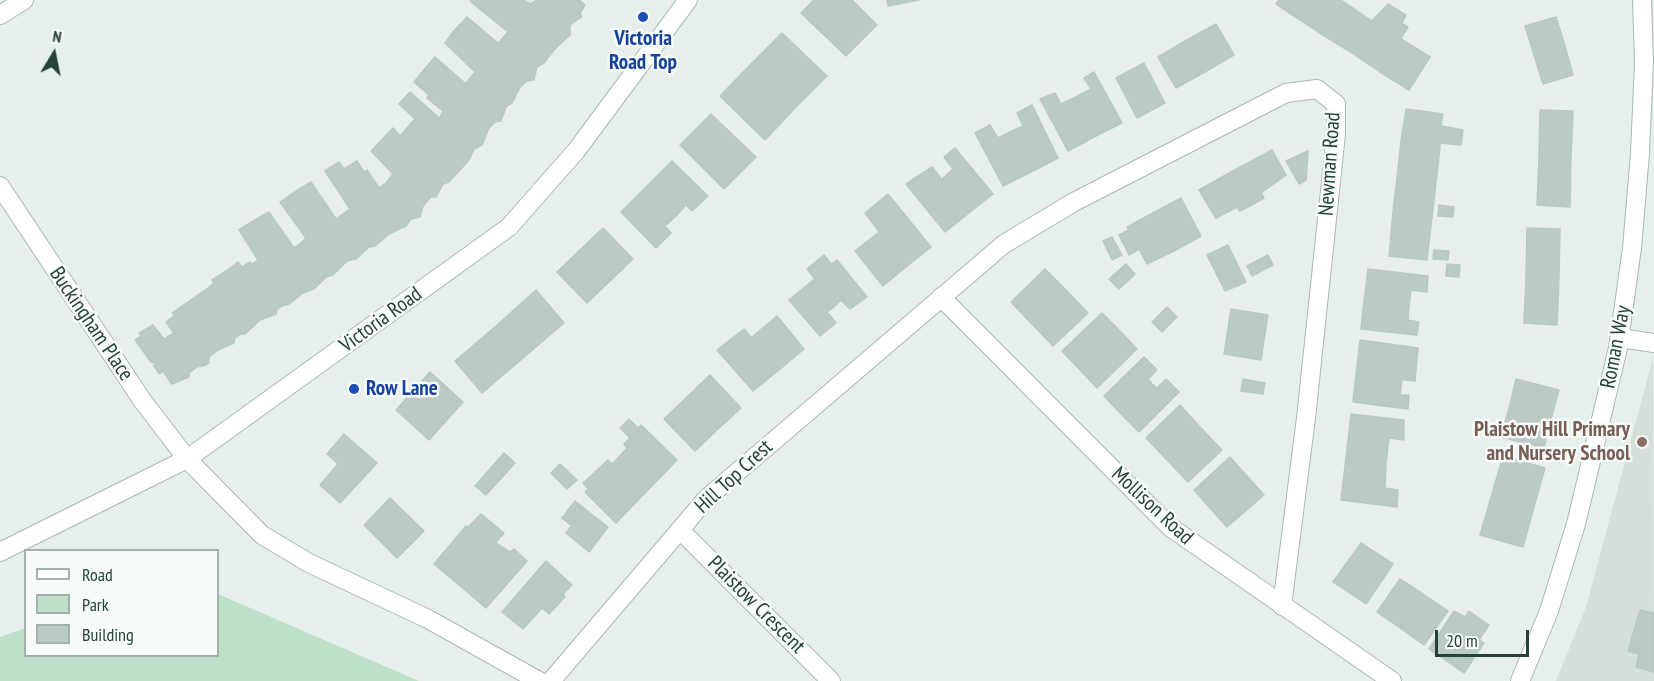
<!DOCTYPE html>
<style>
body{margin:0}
#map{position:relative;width:1654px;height:681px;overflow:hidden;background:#e6efeb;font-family:"PT Sans Narrow",sans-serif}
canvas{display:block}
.legend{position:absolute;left:24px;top:549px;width:195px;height:108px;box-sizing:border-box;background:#f7fbf9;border:2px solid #a3b1ad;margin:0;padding:8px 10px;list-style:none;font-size:18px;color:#24423a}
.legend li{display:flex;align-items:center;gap:12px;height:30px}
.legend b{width:30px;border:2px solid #a3b1ad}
.north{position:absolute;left:24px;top:24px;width:60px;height:60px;-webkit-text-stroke:4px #f7fbf9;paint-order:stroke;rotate:10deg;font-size:16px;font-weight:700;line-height:24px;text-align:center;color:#24423a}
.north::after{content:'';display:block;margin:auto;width:21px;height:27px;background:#24423a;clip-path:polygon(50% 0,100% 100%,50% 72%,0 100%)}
.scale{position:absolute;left:1435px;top:630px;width:94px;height:27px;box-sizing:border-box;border:3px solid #24423a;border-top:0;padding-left:8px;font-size:18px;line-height:21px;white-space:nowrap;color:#24423a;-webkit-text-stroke:4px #f7fbf9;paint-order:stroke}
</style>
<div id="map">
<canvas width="1654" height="681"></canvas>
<ul class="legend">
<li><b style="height:8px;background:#fff"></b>Road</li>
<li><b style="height:16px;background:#bfe0c8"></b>Park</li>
<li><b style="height:16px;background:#bbcac4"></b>Building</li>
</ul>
<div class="north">N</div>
<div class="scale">20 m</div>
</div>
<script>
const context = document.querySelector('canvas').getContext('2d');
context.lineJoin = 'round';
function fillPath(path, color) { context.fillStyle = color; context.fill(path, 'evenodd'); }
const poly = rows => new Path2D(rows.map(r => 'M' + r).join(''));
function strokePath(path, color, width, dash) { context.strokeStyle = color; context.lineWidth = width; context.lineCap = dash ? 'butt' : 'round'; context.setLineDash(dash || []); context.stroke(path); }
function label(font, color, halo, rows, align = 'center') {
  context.font = font + ' "PT Sans Narrow",sans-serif'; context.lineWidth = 5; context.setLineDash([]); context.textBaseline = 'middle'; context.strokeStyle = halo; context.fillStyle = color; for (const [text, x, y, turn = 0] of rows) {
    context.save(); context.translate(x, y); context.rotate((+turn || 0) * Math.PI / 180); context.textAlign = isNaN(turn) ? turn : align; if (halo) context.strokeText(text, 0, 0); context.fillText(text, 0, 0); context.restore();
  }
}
const built = poly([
 [1653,358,1654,681,1556,681,1586,607]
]);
const green = poly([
 [218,594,419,681,0,681,0,637,25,628,26,656,218,656]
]);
const building = poly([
 [493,0,524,0,530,4,537,0,570,25,570,35,555,49,493,0],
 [493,0,555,49,544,63,537,67,501,40,508,32,470,1,493,0],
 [537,0,579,0,585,5,580,13,582,17,570,25,537,0],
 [814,0,852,0,877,25,846,56,801,13,814,0],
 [887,0,919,0,888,6,887,0],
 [1279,0,1340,0,1344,2,1323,35,1276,4,1279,0],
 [1344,2,1372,21,1352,53,1323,35,1344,2],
 [1388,4,1406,15,1402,23,1408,27,1380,72,1352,53,1372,21,1388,4],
 [467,17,498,43,501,40,537,67,534,80,527,81,520,87,453,32,467,17],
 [1556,17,1565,46,1534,55,1525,26,1556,17],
 [1216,24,1234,55,1203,73,1185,41,1216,24],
 [453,32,520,87,512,103,506,107,470,78,475,72,445,43,453,32],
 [782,33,827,76,795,108,751,64,782,33],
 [1401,39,1430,57,1409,90,1380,72,1401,39],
 [1185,41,1203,73,1176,88,1158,57,1185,41],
 [1565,46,1573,75,1543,84,1534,55,1565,46],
 [435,57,466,84,470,78,506,107,501,121,495,122,489,128,422,72,435,57],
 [1144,63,1165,103,1137,118,1116,78,1144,63],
 [751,64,795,108,765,140,720,96,751,64],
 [422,72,489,128,482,145,474,149,439,119,443,111,427,98,429,95,414,82,422,72],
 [1094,72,1122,123,1096,136,1076,97,1091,89,1084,78,1094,72],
 [410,92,474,149,469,160,449,182,443,184,400,136,415,119,399,104,410,92],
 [1055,93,1061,104,1076,97,1096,136,1068,151,1040,99,1055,93],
 [1032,105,1058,158,1031,172,1010,132,1023,126,1017,113,1032,105],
 [1406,109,1443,114,1441,126,1463,130,1461,145,1440,143,1440,147,1401,141,1406,109],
 [1540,110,1573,111,1571,158,1539,158,1540,110],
 [711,114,756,157,724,189,680,145,711,114],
 [990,125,998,138,1010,132,1031,172,1003,186,975,133,990,125],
 [393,128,443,184,436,197,431,197,423,206,420,217,411,219,386,183,393,174,371,151,393,128],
 [1401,141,1440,147,1436,183,1397,178,1401,141],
 [955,148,993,194,969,213,941,180,953,169,944,157,955,148],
 [1272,150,1286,175,1261,193,1264,198,1250,206,1231,172,1272,150],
 [1308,151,1306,180,1299,184,1286,161,1308,151],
 [1539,158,1571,158,1570,207,1537,205,1539,158],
 [357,161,364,172,367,170,379,188,386,183,411,219,406,226,389,234,344,169,357,161],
 [672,161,708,196,692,211,686,205,676,216,646,187,672,161],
 [339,162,389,234,375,246,369,247,344,213,350,209,325,171,339,162],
 [932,167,969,213,945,232,906,184,932,167],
 [1231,172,1250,206,1240,211,1237,207,1216,218,1199,190,1231,172],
 [1397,178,1436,183,1432,217,1393,212,1397,178],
 [311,182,336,219,344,213,369,247,356,259,347,261,296,191,311,182],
 [646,187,676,216,665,226,671,233,656,248,621,212,646,187],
 [296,191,347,261,333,275,326,277,301,243,306,238,280,202,296,191],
 [888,194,931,247,906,267,865,213,888,194],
 [1181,198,1201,236,1174,251,1153,213,1181,198],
 [1439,205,1454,207,1453,217,1438,216,1439,205],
 [269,212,294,248,301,243,326,277,314,289,303,293,253,221,269,212],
 [1393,212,1432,217,1427,260,1389,256,1393,212],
 [1153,213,1174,251,1147,264,1127,227,1153,213],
 [253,221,303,293,289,304,282,306,252,264,258,260,239,230,253,221],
 [603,228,633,259,610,281,580,250,603,228],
 [1527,228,1560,229,1559,277,1526,276,1527,228],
 [1129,230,1139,249,1129,255,1119,235,1129,230],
 [878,233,906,267,883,286,855,251,878,233],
 [1112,237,1122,255,1112,260,1103,241,1112,237],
 [1228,245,1246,282,1225,291,1207,255,1228,245],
 [580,250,610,281,587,303,557,272,580,250],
 [1434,250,1449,251,1448,260,1433,259,1434,250],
 [824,255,831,264,837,260,867,297,850,309,841,300,834,307,812,281,815,279,807,269,824,255],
 [1268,255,1273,265,1252,276,1247,266,1268,255],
 [238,262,242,267,250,262,252,264,282,306,277,309,276,314,260,320,226,271,238,262],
 [1126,264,1135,274,1119,289,1109,279,1126,264],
 [1447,264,1460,265,1459,277,1446,276,1447,264],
 [1045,269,1066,290,1031,323,1011,302,1045,269],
 [1368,269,1428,276,1427,292,1411,290,1409,306,1364,301,1368,269],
 [226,271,260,320,245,334,241,334,208,288,214,283,212,280,226,271],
 [1526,276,1559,277,1557,325,1524,323,1526,276],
 [812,281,834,307,827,312,836,323,820,336,789,300,812,281],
 [208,288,241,334,235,338,234,343,218,350,185,304,208,288],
 [536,290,564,323,523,358,496,326,536,290],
 [1066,290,1088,313,1053,346,1031,323,1066,290],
 [1364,301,1409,306,1408,320,1419,322,1417,335,1361,329,1364,301],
 [185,304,218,350,209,357,209,363,203,366,197,367,166,322,175,315,172,313,185,304],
 [1167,307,1177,317,1162,332,1152,322,1167,307],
 [1231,309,1268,315,1261,360,1224,354,1231,309],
 [1102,313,1120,331,1080,370,1062,351,1102,313],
 [777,316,804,349,779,370,752,337,777,316],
 [153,325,164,339,174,333,197,367,189,373,189,377,172,384,163,371,159,374,154,366,155,363,151,362,135,340,141,336,139,333,153,325],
 [496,326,523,358,482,393,455,361,496,326],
 [744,329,779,370,753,391,717,350,744,329],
 [1120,331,1137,349,1097,388,1080,370,1120,331],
 [1360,340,1418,348,1415,381,1356,374,1360,340],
 [1144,357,1157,370,1148,379,1152,384,1121,414,1104,396,1144,357],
 [430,372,463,402,429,440,396,410,430,372],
 [1356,374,1402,379,1400,395,1409,395,1408,409,1353,402,1356,374],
 [710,375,741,408,718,429,687,397,710,375],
 [1166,379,1179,392,1139,432,1121,414,1152,384,1157,388,1166,379],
 [1243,379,1265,383,1263,394,1241,391,1243,379],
 [1516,379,1559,390,1551,419,1509,408,1516,379],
 [687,397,718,429,695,451,664,419,687,397],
 [1180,405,1200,427,1167,460,1146,438,1180,405],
 [1509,408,1551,419,1544,448,1501,437,1509,408],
 [1351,414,1404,420,1404,440,1389,438,1386,463,1346,458,1351,414],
 [629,419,638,428,641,425,677,460,645,493,614,462,627,448,624,444,630,438,620,428,629,419],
 [1200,427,1222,450,1188,482,1167,460,1200,427],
 [344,434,377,463,340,503,320,485,338,464,327,454,344,434],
 [504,453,515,463,486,495,475,486,504,453],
 [1503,456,1545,468,1534,507,1492,494,1503,456],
 [1230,457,1264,495,1227,527,1194,490,1230,457],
 [1346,458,1386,463,1385,488,1398,490,1397,507,1341,500,1346,458],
 [608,460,612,464,614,462,645,493,616,523,585,492,588,489,583,483,608,460],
 [560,464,577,480,567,489,551,473,560,464],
 [1492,494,1534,507,1523,547,1480,535,1492,494],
 [390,498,424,531,397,558,364,525,390,498],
 [575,501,585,509,572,526,562,518,575,501],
 [585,509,608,527,589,552,566,533,585,509],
 [481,514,504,533,459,585,434,564,466,526,468,527,481,514],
 [495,542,510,552,514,549,527,561,486,608,459,585,495,542],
 [1361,543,1393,564,1366,604,1333,582,1361,543],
 [546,561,572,585,563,594,565,597,549,614,542,608,523,629,502,612,546,561],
 [1400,579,1423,594,1400,628,1377,612,1400,579],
 [1423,594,1448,611,1424,645,1400,628,1423,594],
 [1640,610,1654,613,1654,672,1636,667,1639,654,1628,651,1640,610],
 [1454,611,1465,617,1469,611,1489,625,1479,640,1484,643,1464,673,1429,649,1454,611]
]);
const street = poly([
 [0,15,24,0],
 [0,186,142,400,187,459,262,535,309,563,428,619,539,681],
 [941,297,1170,527,1392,681],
 [1620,338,1654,343],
 [680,530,831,681],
 [551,681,707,498,1004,244,1074,202,1286,93,1317,89,1336,104,1336,134,1306,418,1282,606]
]);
const secondary = poly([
 [0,552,187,459,509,227,576,151,688,0],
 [1520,681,1549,611,1576,524,1618,348,1632,248,1640,153,1644,62,1642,0]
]);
const markers = [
 [643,17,6,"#1a4fb4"],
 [354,389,6,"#1a4fb4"],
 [1642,442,6,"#8d6e63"]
];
const transitNames = [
 ["Victoria",643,39],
 ["Road Top",643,63],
 ["Row Lane",366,389,"left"]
];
const streetNames = [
 ["Newman Road",1330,164,-86],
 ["Victoria Road",381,320,-36],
 ["Buckingham Place",91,324,56],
 ["Roman Way",1616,347,-79],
 ["Hill Top Crest",734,477,-43],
 ["Mollison Road",1152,506,43],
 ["Plaistow Crescent",756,605,45]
];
const educationNames = [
 ["Plaistow Hill Primary",1630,430],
 ["and Nursery School",1630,454]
];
fillPath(built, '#d4dfda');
fillPath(green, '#bfe0c8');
fillPath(building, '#bbcac4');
strokePath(building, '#b8c9c2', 1.5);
strokePath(street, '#a8b8b2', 20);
strokePath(secondary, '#a4bbb3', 20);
strokePath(street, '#fff', 18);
strokePath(secondary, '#fff', 18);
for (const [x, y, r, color] of markers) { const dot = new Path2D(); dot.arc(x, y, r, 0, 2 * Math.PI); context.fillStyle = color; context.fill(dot); strokePath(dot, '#f7fbf9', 2); }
label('bold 21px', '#164399', '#f7fbf9', transitNames);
label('21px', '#24423a', '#f7fbf9', streetNames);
label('bold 21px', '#785e54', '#f7fbf9', educationNames, 'right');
</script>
